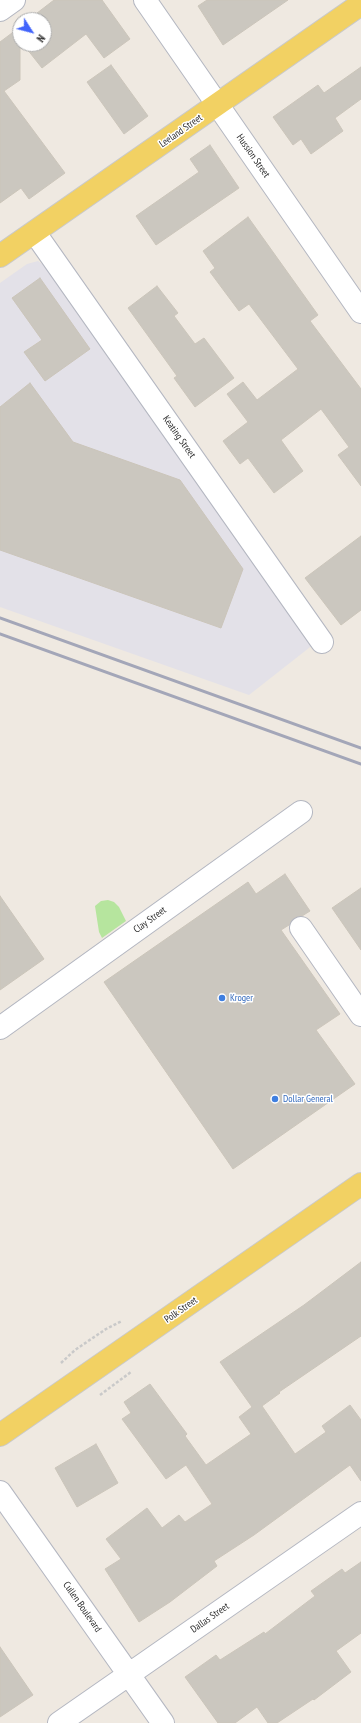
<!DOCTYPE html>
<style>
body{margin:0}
#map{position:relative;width:361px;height:1723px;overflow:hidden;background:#efe9e1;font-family:"PT Sans Narrow",sans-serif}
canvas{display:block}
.north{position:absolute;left:12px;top:12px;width:40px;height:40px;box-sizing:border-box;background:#fff;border:1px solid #ababab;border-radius:50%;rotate:126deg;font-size:11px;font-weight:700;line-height:16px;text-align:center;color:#2e2e2e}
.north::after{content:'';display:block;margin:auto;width:14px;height:18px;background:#4264fb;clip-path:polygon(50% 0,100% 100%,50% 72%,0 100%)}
</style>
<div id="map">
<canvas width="361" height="1723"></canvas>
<div class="north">N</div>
</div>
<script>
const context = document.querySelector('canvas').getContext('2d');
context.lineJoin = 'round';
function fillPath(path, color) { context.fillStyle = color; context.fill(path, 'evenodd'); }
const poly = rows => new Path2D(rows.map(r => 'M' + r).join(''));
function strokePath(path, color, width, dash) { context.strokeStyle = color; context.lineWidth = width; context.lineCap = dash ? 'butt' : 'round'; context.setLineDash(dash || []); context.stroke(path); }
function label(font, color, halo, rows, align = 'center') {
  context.font = font + ' "PT Sans Narrow",sans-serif'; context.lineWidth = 3; context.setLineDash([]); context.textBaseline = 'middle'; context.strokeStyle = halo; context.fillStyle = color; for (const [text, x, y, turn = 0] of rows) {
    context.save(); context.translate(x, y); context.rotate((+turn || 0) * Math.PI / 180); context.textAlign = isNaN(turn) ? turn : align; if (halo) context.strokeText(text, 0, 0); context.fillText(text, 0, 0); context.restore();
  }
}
const industrial = poly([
 [38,261,50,270,314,644,249,695,0,607,0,283,27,264]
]);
const green = poly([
 [108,900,114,902,119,907,126,921,102,938,99,932,95,906,101,901]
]);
const building = poly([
 [54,0,102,0,130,39,104,58,86,34,42,68,23,44,44,44,44,20,28,20,54,0],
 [207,0,288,0,223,45,198,6,207,0],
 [20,27,20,80,4,91,65,173,29,199,21,188,0,203,0,42,20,27],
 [111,65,148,116,124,134,87,82,111,65],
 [361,67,361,99,335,118,343,131,311,154,301,139,293,145,273,117,318,85,324,93,361,67],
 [210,145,239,188,156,245,136,216,199,172,190,159,210,145],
 [248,217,318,315,310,321,361,389,361,486,338,455,349,447,321,409,281,440,303,471,274,493,248,458,240,464,223,441,248,422,227,394,243,382,257,400,298,369,249,304,239,311,210,272,215,268,203,251,248,217],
 [40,278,90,349,45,381,24,352,42,340,12,298,40,278],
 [157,286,178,313,174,316,195,344,204,338,234,378,195,407,174,378,177,376,128,308,157,286],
 [30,383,73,442,180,480,243,569,221,628,0,550,0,407,30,383],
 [361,536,361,610,341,625,305,578,361,536],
 [285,874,310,911,302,916,294,918,289,925,281,930,340,1014,316,1030,355,1084,233,1169,104,982,248,882,256,894,285,874],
 [361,888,361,950,332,908,361,888],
 [0,896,44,959,0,990,0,896],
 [361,1262,361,1336,279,1392,280,1393,262,1406,295,1454,326,1432,322,1426,350,1405,361,1420,361,1481,350,1465,254,1535,214,1561,217,1566,170,1602,139,1622,105,1569,121,1559,106,1539,147,1508,162,1528,179,1515,185,1522,212,1504,186,1465,166,1479,122,1419,131,1413,124,1402,150,1384,187,1434,185,1436,206,1465,251,1434,239,1417,252,1407,220,1362,304,1305,361,1262],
 [96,1444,118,1483,77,1507,55,1468,96,1444],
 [361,1562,361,1633,336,1651,351,1672,314,1700,313,1699,277,1723,268,1723,257,1707,235,1723,218,1723,185,1677,216,1655,220,1660,264,1632,265,1634,315,1596,311,1591,342,1569,345,1573,361,1562],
 [0,1647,33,1695,0,1717,0,1647]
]);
const path = poly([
 [61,1363,75,1350,106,1329,122,1321],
 [100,1395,131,1372]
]);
const minor = poly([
 [145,0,361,312],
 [0,10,14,0],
 [35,233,322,642],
 [301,928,361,1015],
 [0,1028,301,812],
 [0,1492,163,1723],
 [59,1723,361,1513]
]);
const major = poly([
 [0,256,361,4],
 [0,1435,361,1184]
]);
const rail = poly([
 [0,618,361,748],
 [0,634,361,764]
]);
const markers = [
 [222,998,4,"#3f7fe0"],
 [275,1099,4,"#3f7fe0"]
];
const streetNames = [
 ["Leeland Street",181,131,-35],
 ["Hussion Street",253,156,55],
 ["Keating Street",179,437,55],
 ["Clay Street",150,920,-36],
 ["Polk Street",181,1310,-35],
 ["Cullen Boulevard",82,1607,55],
 ["Dallas Street",210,1618,-35]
];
const shopNames = [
 ["Kroger",230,998],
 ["Dollar General",283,1099]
];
fillPath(industrial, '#e3e1e8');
fillPath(green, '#b6e59e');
fillPath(building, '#cbc7bf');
strokePath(building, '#cbc5ba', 1);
strokePath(minor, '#b4b7c1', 24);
strokePath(major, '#c9c9c9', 24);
strokePath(path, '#c9c9c9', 2.5, [3, 2]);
strokePath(minor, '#fff', 22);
strokePath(major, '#f2d163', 22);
strokePath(rail, '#a3a6b8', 3);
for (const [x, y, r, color] of markers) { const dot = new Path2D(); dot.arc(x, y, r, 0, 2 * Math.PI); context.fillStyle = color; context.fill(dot); strokePath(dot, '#fff', 1.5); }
label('10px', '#2e2e2e', '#fff', streetNames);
label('10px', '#366cbe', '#fff', shopNames, 'left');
</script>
